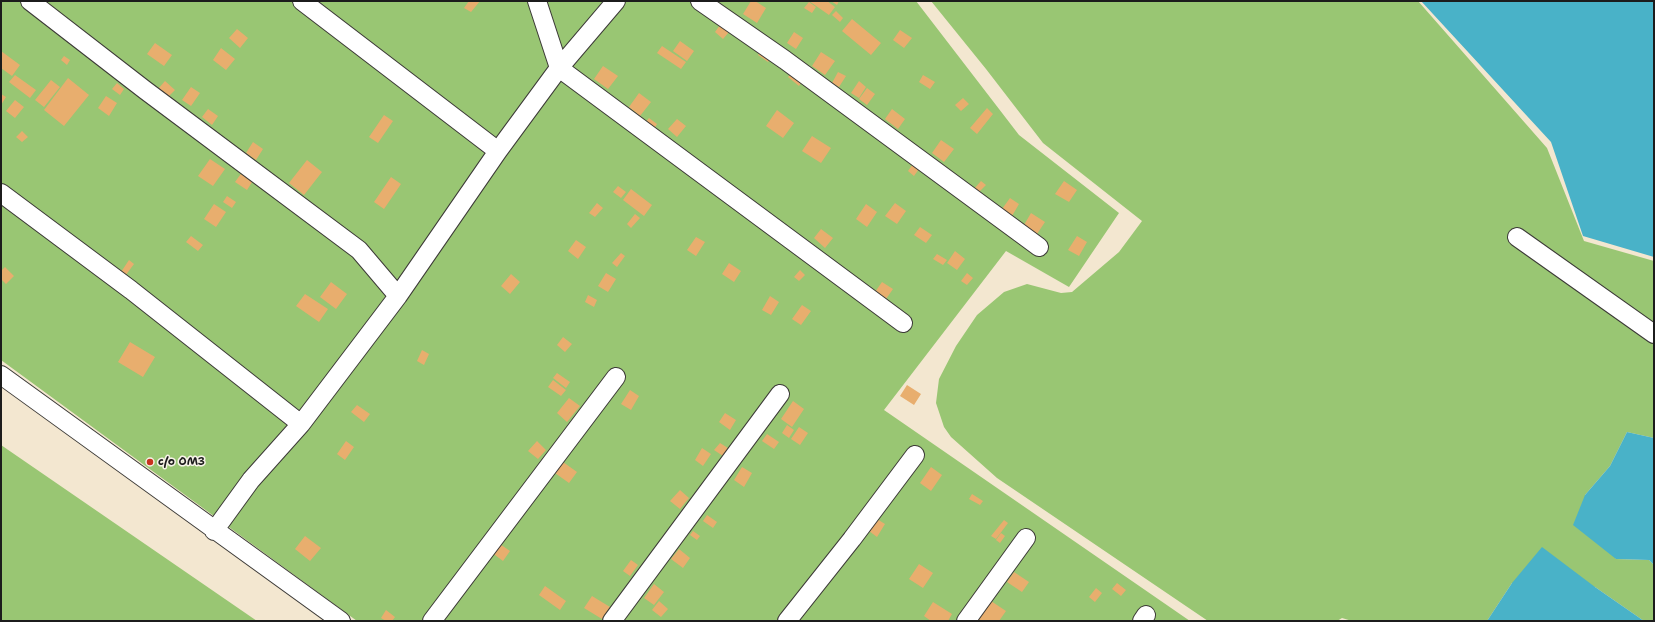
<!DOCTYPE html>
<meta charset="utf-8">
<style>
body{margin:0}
#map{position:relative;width:1655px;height:622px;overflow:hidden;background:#f3e7d0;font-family:"Shantell Sans",sans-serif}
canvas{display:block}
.frame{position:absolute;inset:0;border:2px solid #1c1c1c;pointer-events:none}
</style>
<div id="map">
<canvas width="1655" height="622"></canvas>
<div class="frame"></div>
</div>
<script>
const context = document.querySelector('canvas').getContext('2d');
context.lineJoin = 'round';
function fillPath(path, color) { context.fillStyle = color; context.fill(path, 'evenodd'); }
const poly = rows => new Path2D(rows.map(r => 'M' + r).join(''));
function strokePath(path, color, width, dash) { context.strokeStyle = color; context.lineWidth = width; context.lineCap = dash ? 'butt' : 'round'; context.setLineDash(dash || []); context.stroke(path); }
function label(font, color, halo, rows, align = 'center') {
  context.font = font + ' "Shantell Sans",sans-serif'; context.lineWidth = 3; context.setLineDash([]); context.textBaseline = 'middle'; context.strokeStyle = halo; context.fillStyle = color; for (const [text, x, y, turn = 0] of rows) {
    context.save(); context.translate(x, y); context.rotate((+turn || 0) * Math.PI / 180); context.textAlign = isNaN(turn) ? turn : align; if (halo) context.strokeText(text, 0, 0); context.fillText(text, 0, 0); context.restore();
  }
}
const green = poly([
 [1,1,916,1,1019,135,1119,213,1069,287,1006,251,884,410,1190,621,357,621,1,360],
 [931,1,1418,1,1547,148,1584,241,1654,261,1654,438,1627,432,1610,466,1585,495,1616,559,1649,560,1654,565,1654,621,1644,621,1595,587,1512,583,1487,621,1352,621,1342,618,1337,621,1208,621,997,478,951,437,944,427,936,403,939,379,956,346,977,315,1004,292,1027,284,1061,293,1072,292,1119,252,1142,221,1043,143,986,69],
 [1,445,257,621,1,621]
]);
const water = poly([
 [1421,1,1654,1,1654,257,1583,236,1551,142],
 [1627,432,1654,438,1654,565,1649,560,1616,559,1573,525,1585,495,1610,466],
 [1542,547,1595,587,1644,621,1487,621,1512,583]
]);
const building = poly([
 [469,1,480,1,471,12,464,8],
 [751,1,755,1,766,8,757,23,743,14],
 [809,1,827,1,835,7,829,15],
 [831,1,839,1,837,5],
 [809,2,816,7,812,13,804,8],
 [836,11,843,18,840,22,832,15],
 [852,19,881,43,871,55,842,31],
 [720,25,729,32,723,39,715,32],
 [237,29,248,38,240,48,229,38],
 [900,30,912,38,904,48,893,40],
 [794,32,803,38,796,49,787,43],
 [680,41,694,51,687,61,673,51],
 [155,43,172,55,164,66,147,54],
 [662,46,686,62,681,69,657,53],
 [763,47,773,54,768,62,758,55],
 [221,48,235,59,226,70,213,60],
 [1,51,20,65,12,76,1,68],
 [821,52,835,61,825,75,812,66],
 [64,56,70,60,67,65,61,60],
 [603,66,618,76,608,89,594,79],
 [793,71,804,79,799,86,788,77],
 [838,72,846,76,839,87,832,83],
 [15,75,36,90,30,98,9,82],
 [923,75,935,82,930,89,919,82],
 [68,78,89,95,64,126,44,110],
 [51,80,60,87,44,107,35,100],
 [165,81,175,90,168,97,158,89],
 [859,81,866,87,859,98,851,93],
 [117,83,124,89,120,95,112,89],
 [191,87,200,93,191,106,182,100],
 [867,88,875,94,867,105,859,99],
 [639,93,651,102,640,116,629,107],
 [1,94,6,97,1,105],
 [106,96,117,103,109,116,98,108],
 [963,98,969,104,961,111,955,105],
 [15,100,24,107,15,118,6,111],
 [987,108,993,114,977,134,970,128],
 [208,109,218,116,212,125,202,117],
 [892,109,905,119,898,129,885,119],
 [777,110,794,123,783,138,766,126],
 [384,115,393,121,378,143,369,137],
 [649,118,657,124,654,129,645,123],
 [677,119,686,126,677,137,668,129],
 [22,131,28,137,22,142,16,137],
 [812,136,831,148,821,163,802,151],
 [941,140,954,149,944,162,932,153],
 [253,142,263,149,256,160,246,153],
 [210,159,225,169,213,186,198,176],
 [307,160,322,172,304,195,289,183],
 [915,161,921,166,914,176,908,171],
 [243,171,254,179,247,190,235,182],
 [391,177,401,184,384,209,374,202],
 [981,181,986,185,978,193,974,189],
 [1064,181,1077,190,1069,202,1055,194],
 [618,186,626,192,621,198,613,192],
 [631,189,652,205,644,216,623,200],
 [227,196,236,202,232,208,223,202],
 [1010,198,1019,204,1012,216,1002,209],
 [597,203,603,208,595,217,589,213],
 [895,203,906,211,897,224,885,216],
 [214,204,226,212,216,227,204,219],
 [866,204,877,212,867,227,856,219],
 [1031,213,1045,222,1037,234,1024,225],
 [635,214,640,218,631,228,627,224],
 [920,227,932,235,926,243,914,235],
 [821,229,833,238,825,248,814,238],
 [191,236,203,245,198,251,186,242],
 [1077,236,1087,242,1079,256,1068,250],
 [696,237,705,242,696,256,687,250],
 [576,240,586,247,578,259,568,251],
 [955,251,965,259,957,270,947,263],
 [621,253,625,256,617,267,612,263],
 [937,254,947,260,943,265,933,259],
 [129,260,134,264,125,276,121,272],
 [729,263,741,271,734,282,722,274],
 [5,267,14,276,6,284,1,279,1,271],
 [800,270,805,275,799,281,794,277],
 [606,273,616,279,608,292,598,286],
 [967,273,973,278,967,285,961,281],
 [511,274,520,282,510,294,501,286],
 [331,282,347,294,336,309,320,297],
 [882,282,893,289,886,299,875,292],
 [305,294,328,309,319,322,296,306],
 [588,295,597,300,594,307,585,302],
 [770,296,779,302,771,315,762,310],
 [802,305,811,311,801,325,792,319],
 [563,337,572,344,565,352,557,345],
 [130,342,155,357,143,377,118,362],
 [422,350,429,354,424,365,417,361],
 [557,373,570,382,566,388,553,378],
 [553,380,566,390,561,396,548,387],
 [907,385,921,394,914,405,900,396],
 [630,390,639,396,631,410,621,404],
 [569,398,580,406,567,422,557,413],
 [793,401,804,409,792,427,781,419],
 [357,405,370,414,364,422,351,412],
 [725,413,736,420,730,430,719,422],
 [787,425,794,430,789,438,782,433],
 [799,427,808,433,800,445,791,439],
 [767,434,779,442,774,449,762,441],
 [346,441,354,447,345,460,337,454],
 [537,441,546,450,538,459,528,451],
 [720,443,731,450,726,458,714,450],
 [702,448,711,454,703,466,695,460],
 [563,462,577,472,569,483,555,473],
 [742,467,752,473,744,487,734,480],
 [931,467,942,475,931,491,920,483],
 [680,490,689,498,680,509,670,501],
 [972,494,983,501,980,505,969,499],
 [707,515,717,522,713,528,703,521],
 [877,519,885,524,877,537,869,531],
 [1004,520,1008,523,996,539,991,536],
 [693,531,700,536,697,540,690,535],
 [1001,533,1005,536,1000,543,996,540],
 [305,536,321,548,310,561,295,549],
 [497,542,510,551,503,561,491,552],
 [679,549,690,558,683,568,671,559],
 [631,560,638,565,630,576,623,571],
 [919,564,933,573,923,588,909,579],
 [1014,572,1029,582,1022,592,1007,582],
 [1117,583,1126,590,1121,596,1112,589],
 [654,584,664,592,654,605,644,598],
 [545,586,566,601,560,610,539,595],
 [1096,588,1102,593,1095,602,1089,597],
 [592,596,610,607,602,619,584,608],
 [659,601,668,609,661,617,652,610],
 [991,601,1006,611,999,621,977,621],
 [933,602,952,614,948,621,931,621,924,616],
 [386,610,395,617,392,621,386,621,381,618]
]);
const minor = poly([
 [30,1,145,90,359,250,398,296],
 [302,1,498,151],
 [537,1,559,68,903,323],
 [700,1,785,60,1039,247],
 [1,193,131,290,301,424],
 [1517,237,1654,334],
 [1,375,341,621],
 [214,531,251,480,301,424,398,296,498,151,559,68,616,1],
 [432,621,616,377],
 [612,621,780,394],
 [787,621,852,539,915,455],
 [966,621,1026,538],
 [1142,621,1146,615]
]);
const markers = [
 [150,462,4,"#c8321e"]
];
const poiNames = [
 ["с/о ОМЗ",158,462]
];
fillPath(green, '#99c673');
fillPath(water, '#49b2c8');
fillPath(building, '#e8ae6e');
strokePath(minor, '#3c3a37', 20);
strokePath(minor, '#fff', 18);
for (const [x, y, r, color] of markers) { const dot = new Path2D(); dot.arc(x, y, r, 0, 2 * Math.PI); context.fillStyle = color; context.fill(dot); strokePath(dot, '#f7f3e8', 1.5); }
label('bold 11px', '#1c1c1c', '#f7f3e8', poiNames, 'left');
</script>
